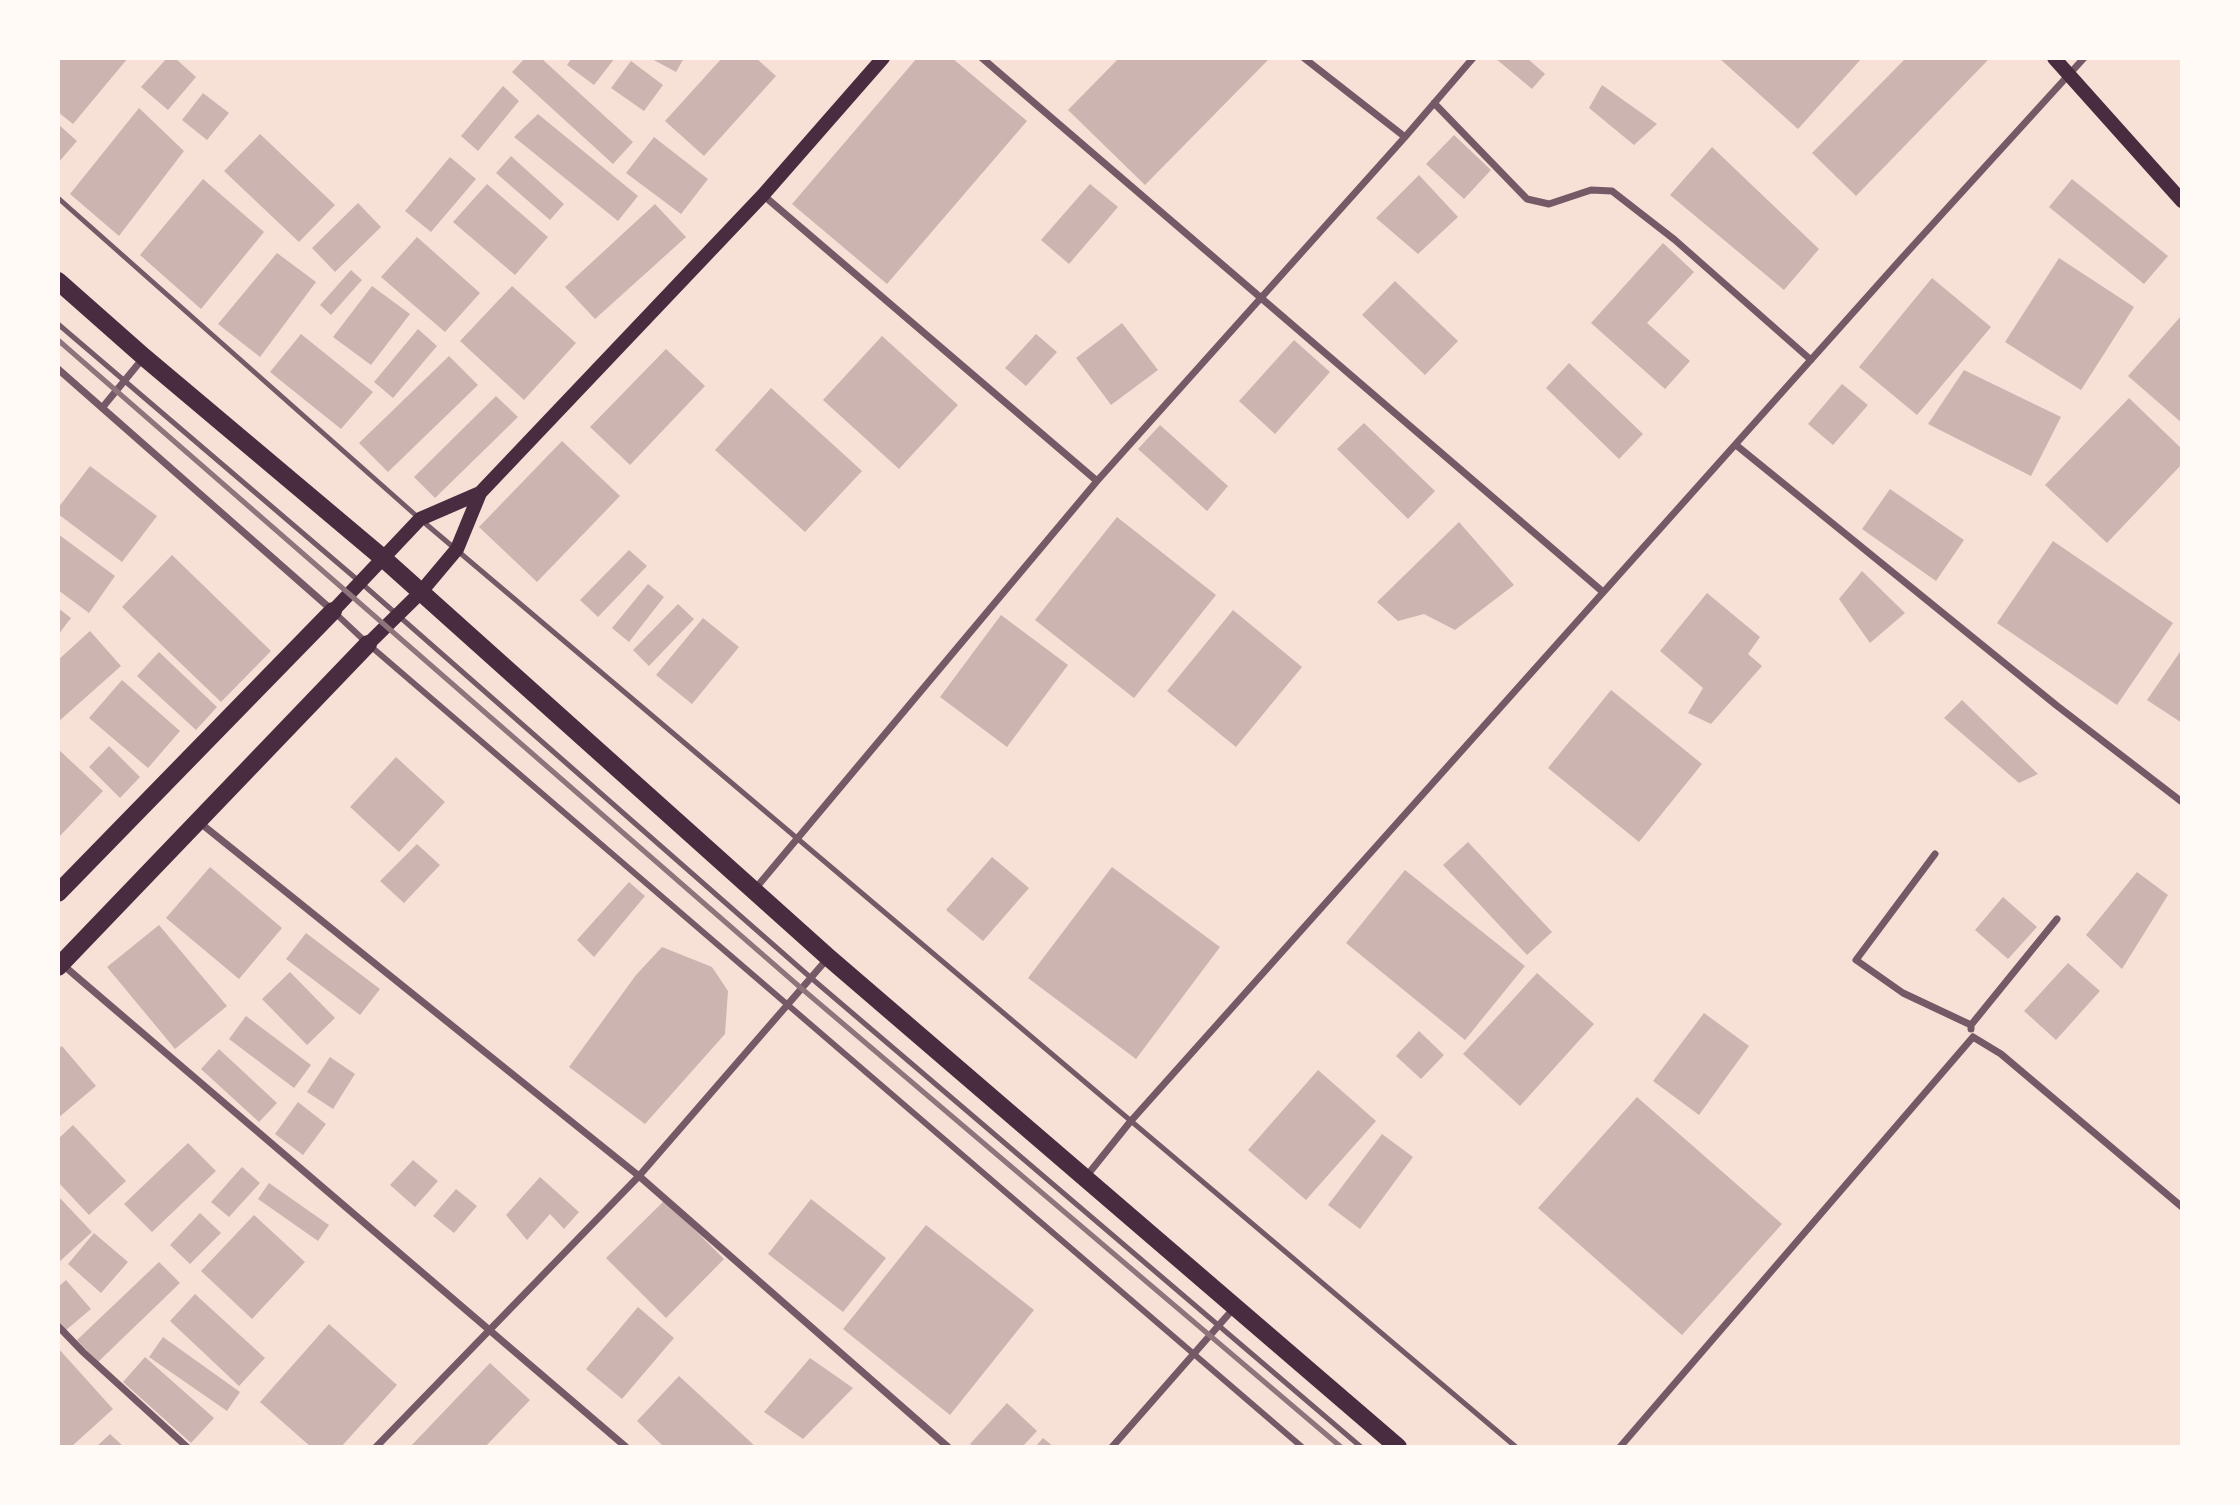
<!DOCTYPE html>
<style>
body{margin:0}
#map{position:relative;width:2240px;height:1505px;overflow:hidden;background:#f7e1d7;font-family:Merriweather,serif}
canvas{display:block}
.frame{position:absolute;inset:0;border:60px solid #fffaf5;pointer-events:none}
</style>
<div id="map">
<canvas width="2240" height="1505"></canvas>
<div class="frame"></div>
</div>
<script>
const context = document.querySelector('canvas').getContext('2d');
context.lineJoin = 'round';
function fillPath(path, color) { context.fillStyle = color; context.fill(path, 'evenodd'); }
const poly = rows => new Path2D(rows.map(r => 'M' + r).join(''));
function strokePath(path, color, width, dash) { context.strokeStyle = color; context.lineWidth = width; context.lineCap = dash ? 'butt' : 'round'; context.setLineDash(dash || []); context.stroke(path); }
const building = poly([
 [58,58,128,58,73,124,58,112],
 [167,58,175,58,196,77,168,110,141,87],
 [525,58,541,58,633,142,613,164,512,72],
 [572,58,615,58,594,85,567,65],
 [650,58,684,58,676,72],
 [722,58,756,58,776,76,704,156,665,121],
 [917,58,952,58,1027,121,887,284,792,204],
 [1119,58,1267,58,1269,59,1145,185,1068,110],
 [1495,58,1527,58,1545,74,1532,89],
 [1719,58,1862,58,1798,129],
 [1906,58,1989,59,1856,196,1812,153],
 [631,61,663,85,644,111,611,88],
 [1602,85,1657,124,1634,145,1589,108],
 [503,86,519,101,478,151,461,136],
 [203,93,229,113,207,140,182,120],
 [139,108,184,151,119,236,70,194],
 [538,114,638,196,618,221,514,137],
 [58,124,77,141,58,163],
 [260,134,335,205,299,242,224,171],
 [1454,135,1491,170,1464,199,1426,164],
 [654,137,708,179,681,214,626,173],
 [1712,147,1819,249,1784,290,1670,195],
 [511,156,564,204,550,220,496,173],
 [450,157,476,179,431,232,405,211],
 [1419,175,1458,217,1418,254,1376,218],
 [203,179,264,232,201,309,140,255],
 [2072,179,2168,256,2144,284,2049,207],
 [487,184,548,237,515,275,453,222],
 [1090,184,1118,207,1069,264,1041,240],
 [358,203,381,227,335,272,312,248],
 [655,204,686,237,595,319,565,287],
 [417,237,480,293,445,332,381,277],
 [1663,243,1694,272,1647,323,1690,361,1665,389,1591,323],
 [277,253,316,282,260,357,218,324],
 [2059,258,2134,307,2081,390,2005,342],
 [351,270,362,280,331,315,320,305],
 [1932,278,1991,327,1917,415,1859,367],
 [1395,281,1458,341,1425,375,1362,315],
 [372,286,410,314,371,365,333,337],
 [512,286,576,343,524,400,460,341],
 [2182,315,2182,423,2128,376],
 [1122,323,1158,370,1111,405,1076,358],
 [418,329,437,346,393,398,374,382],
 [301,334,373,392,341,429,270,372],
 [1036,334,1057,352,1026,386,1005,368],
 [882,336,958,405,899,469,823,400],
 [1294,340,1330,372,1275,434,1239,401],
 [666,349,705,386,630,465,590,427],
 [449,356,478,385,388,472,359,443],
 [1569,363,1643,434,1619,459,1546,388],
 [1964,370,2061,417,2031,476,1928,424],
 [1842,384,1868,405,1833,445,1808,424],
 [771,388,862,471,805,532,715,450],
 [496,396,518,417,435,498,414,477],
 [2129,398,2182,449,2182,464,2107,543,2045,485],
 [1364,423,1435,491,1408,519,1337,449],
 [1160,425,1228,486,1207,511,1138,449],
 [562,441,620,496,537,582,479,527],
 [90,466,157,516,122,562,58,514,58,508],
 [1890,489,1964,540,1936,581,1862,529],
 [1117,517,1216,595,1134,698,1035,620],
 [1459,522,1514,585,1455,630,1424,614,1398,621,1377,602],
 [58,534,115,576,89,613,58,590],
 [2053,541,2173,623,2117,705,1997,623],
 [629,550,647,566,598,617,580,600],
 [172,555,271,651,221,702,122,607],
 [1862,571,1905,613,1870,643,1839,599],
 [648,584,664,597,629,642,612,628],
 [1707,593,1760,637,1748,654,1762,666,1711,724,1688,713,1703,688,1660,651],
 [678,604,694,619,649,666,633,650],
 [58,608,71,618,58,635],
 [1233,610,1302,667,1236,747,1167,691],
 [1001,615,1068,665,1007,747,940,697],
 [703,618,739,647,692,704,656,675],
 [90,631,121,666,58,722,58,660],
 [2182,649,2182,723,2147,700],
 [159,652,217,707,196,730,137,676],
 [122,680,180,731,148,768,89,718],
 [1611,690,1702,764,1639,842,1548,768],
 [1962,700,2038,774,2019,783,1944,718],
 [109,746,140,777,120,798,89,767],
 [58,749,103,791,58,838],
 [396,757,445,802,399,852,350,807],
 [1468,842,1552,932,1527,955,1443,865],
 [417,844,440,865,404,903,380,881],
 [992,857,1029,888,983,941,946,910],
 [210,867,282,928,239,979,166,918],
 [1112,867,1220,947,1136,1059,1028,978],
 [1405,870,1525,966,1465,1040,1346,943],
 [2137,872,2168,895,2122,969,2086,935],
 [629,882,645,896,594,957,577,940],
 [2003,897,2037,927,2008,959,1975,930],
 [159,925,227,1006,175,1049,107,967],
 [306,933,380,989,360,1015,286,959],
 [662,947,712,967,728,991,725,1034,645,1124,569,1067,636,975],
 [2068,963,2100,991,2056,1040,2024,1011],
 [290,972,335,1018,307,1045,262,999],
 [1537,973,1594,1024,1520,1106,1463,1054],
 [1704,1013,1749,1046,1699,1115,1653,1081],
 [246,1016,311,1065,294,1088,229,1039],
 [1419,1031,1444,1055,1421,1079,1396,1056],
 [62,1046,96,1086,58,1118,58,1049],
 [219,1049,277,1103,259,1122,201,1069],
 [330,1057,355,1074,333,1109,307,1092],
 [1318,1070,1376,1121,1306,1200,1248,1150],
 [1637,1097,1782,1224,1682,1335,1538,1208],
 [298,1102,326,1124,303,1155,275,1134],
 [73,1125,126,1181,89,1215,58,1182,58,1139],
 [1382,1134,1413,1157,1360,1229,1328,1205],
 [188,1143,216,1171,152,1232,124,1204],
 [413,1160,438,1181,415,1207,390,1185],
 [242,1167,260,1183,229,1217,211,1202],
 [540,1177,579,1212,564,1229,550,1214,527,1240,506,1215],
 [269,1183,329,1225,318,1241,258,1199],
 [456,1189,477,1206,454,1233,433,1216],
 [58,1196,92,1232,58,1263],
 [811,1199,886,1258,843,1312,768,1254],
 [665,1200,724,1259,666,1318,606,1258],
 [200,1213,221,1233,190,1264,170,1245],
 [254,1215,305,1262,252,1319,201,1271],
 [926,1225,1034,1310,950,1415,843,1329],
 [94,1233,128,1262,101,1293,68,1264],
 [159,1262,180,1283,98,1362,77,1340],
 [66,1280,91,1309,66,1330,58,1320,58,1287],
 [195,1294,265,1358,239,1386,170,1321],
 [638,1307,674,1338,622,1399,586,1369],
 [329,1324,397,1385,341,1447,311,1447,260,1402],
 [163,1337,240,1392,227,1411,149,1357],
 [58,1348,113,1409,71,1447,58,1447],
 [145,1357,214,1418,191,1443,123,1382],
 [810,1358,853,1388,803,1439,764,1412],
 [490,1363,530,1400,485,1447,410,1447],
 [679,1376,756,1447,664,1447,637,1421],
 [1007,1403,1037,1431,1022,1447,974,1447,970,1444],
 [110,1434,124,1447,96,1447],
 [1043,1438,1054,1447,1035,1447]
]);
const service = poly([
 [58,198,420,519,1516,1447],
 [58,324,360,582,810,977,1361,1447]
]);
const pedestrian = poly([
 [334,612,368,644,1302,1447]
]);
const minor = poly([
 [982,58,1603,592],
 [1304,58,1405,137],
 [1434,103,1527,199,1549,204,1591,190,1612,191,1675,240,1811,360],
 [763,195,1097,481],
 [58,369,333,611],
 [102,408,144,357],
 [1736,445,2056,705,2182,802],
 [199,822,639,1176,948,1447],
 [1935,854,1856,960,1903,993,1971,1025],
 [755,889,1097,481,1405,137,1473,58],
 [63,965,626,1447],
 [1971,1029,1971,1025,2057,919],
 [1973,1037,2001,1054,2182,1207],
 [1085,1178,1130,1122,1901,259,2084,58],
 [58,1326,83,1352,187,1447],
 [376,1447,639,1176,828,958],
 [1112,1447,1234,1308],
 [1620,1447,1973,1037]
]);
const secondary = poly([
 [2054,58,2182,201],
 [333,611,420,519,480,493],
 [368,644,420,593,457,549,480,493,763,195,883,58]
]);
const primary = poly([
 [58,281,144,357,384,559,828,957,1398,1447],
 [58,893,333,611],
 [58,967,368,644]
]);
const rail = poly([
 [58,340,801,988,1341,1447]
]);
fillPath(building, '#ccb4b1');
strokePath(service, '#755966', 5);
strokePath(pedestrian, '#755966', 6);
strokePath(minor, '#755966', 7);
strokePath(secondary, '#4a2c40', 14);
strokePath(primary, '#4a2c40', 18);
strokePath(rail, '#8f747c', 5);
</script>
